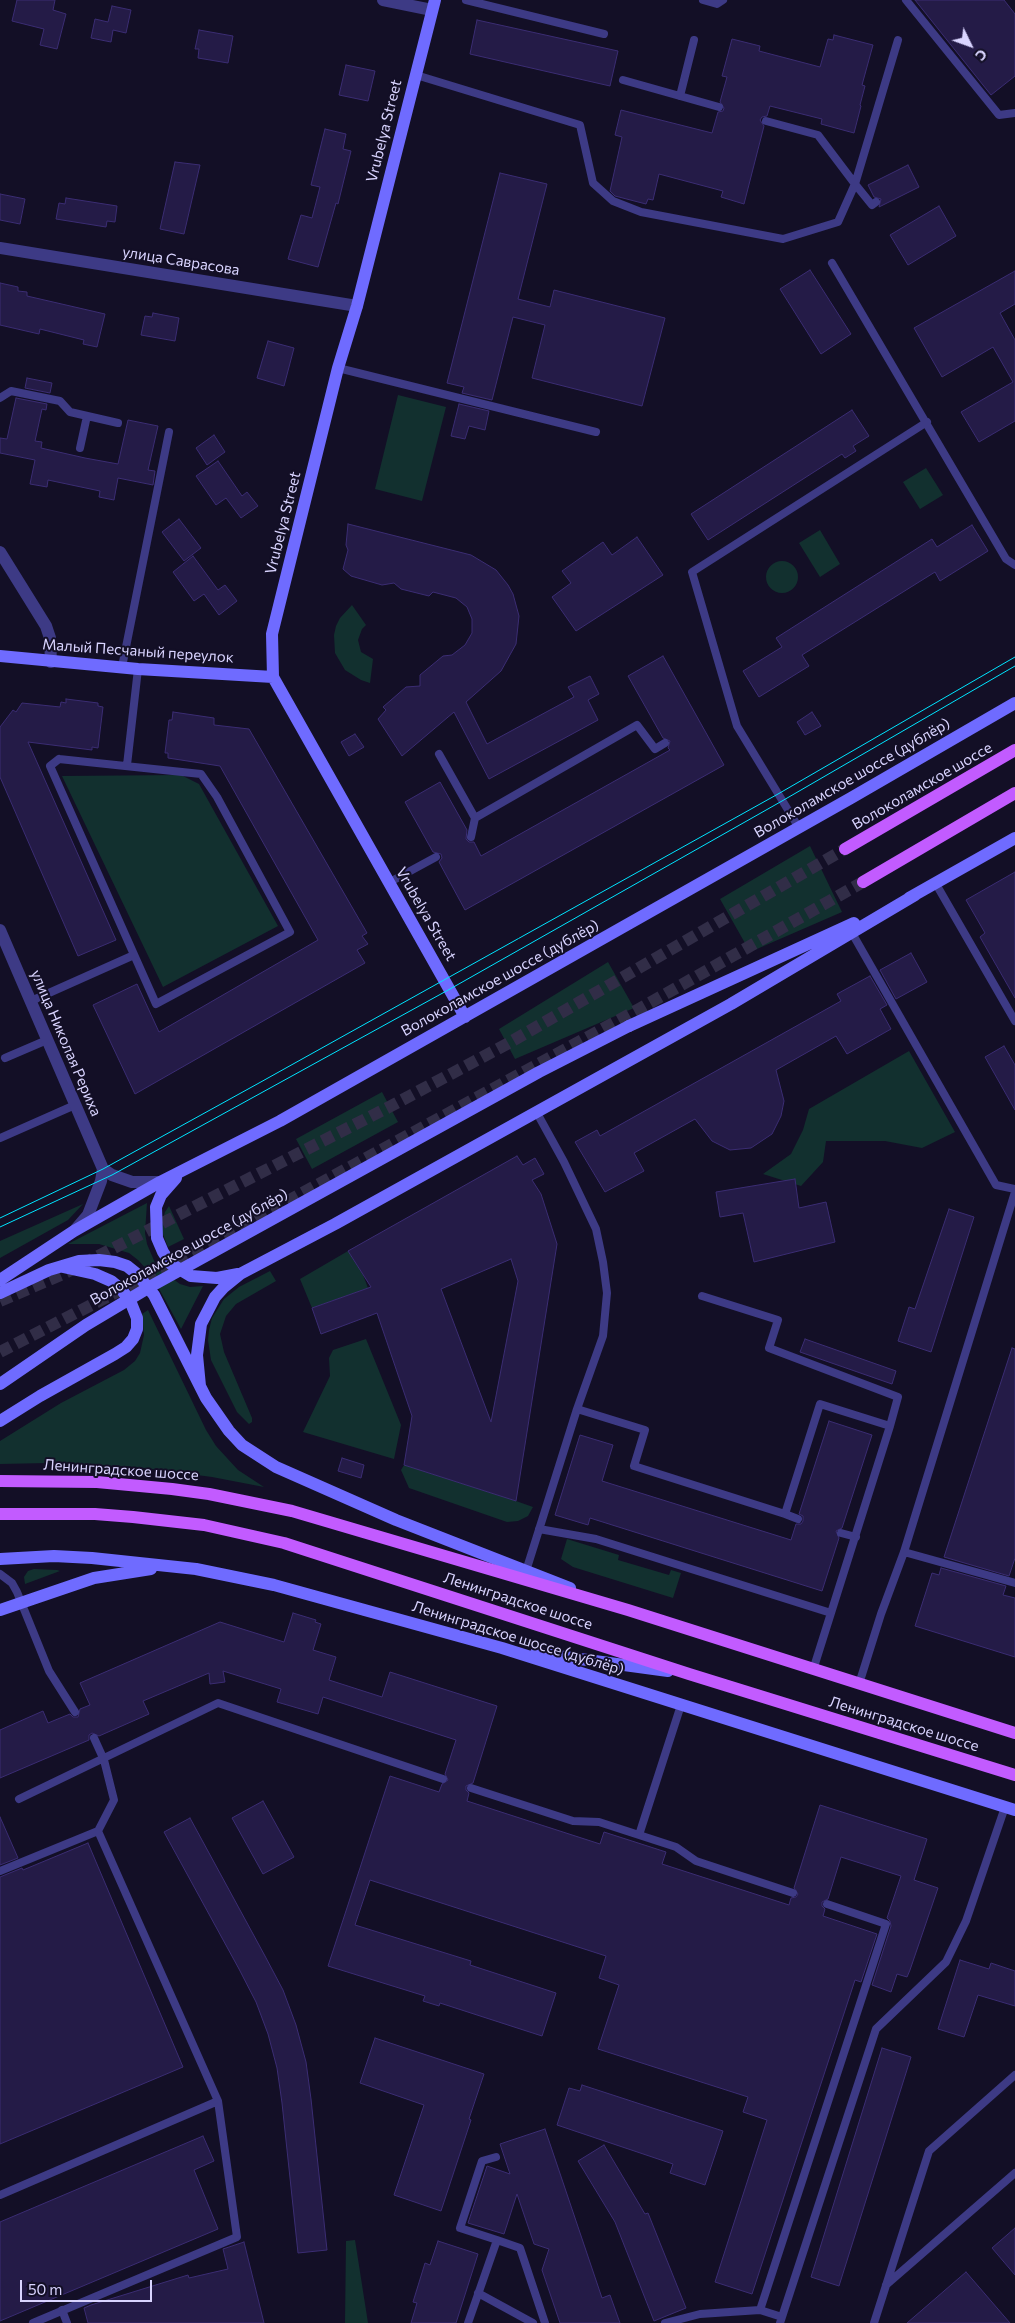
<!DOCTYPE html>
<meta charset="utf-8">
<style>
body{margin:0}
#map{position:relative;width:1015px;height:2323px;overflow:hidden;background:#130f26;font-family:Commissioner,sans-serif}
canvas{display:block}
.north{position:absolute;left:945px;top:20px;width:50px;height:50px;-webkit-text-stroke:4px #130f26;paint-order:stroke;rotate:132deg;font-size:14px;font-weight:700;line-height:20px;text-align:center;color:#d9d4ff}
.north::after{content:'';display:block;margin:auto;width:18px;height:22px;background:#d9d4ff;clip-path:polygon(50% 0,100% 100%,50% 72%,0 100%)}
.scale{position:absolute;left:20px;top:2280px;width:132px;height:22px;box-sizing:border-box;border:2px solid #d9d4ff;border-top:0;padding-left:6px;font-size:15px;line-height:18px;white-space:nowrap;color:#d9d4ff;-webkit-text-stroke:4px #130f26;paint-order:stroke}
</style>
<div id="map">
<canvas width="1015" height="2323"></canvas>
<div class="north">С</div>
<div class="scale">50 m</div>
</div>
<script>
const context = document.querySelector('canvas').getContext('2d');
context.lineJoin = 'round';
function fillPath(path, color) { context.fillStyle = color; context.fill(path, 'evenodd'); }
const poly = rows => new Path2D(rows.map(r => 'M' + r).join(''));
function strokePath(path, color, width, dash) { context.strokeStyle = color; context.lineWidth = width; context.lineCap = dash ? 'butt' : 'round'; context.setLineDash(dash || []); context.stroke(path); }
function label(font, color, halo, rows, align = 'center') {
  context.font = font + ' Commissioner,sans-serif'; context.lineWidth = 4; context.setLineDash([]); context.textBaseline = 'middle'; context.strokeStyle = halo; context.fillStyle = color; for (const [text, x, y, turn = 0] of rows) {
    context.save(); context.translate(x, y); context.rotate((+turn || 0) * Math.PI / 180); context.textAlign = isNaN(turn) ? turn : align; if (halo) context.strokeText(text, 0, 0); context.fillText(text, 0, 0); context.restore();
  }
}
const green = poly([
 [398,395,446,407,422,501,375,489],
 [926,468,943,495,920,509,903,482],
 [820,530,840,564,820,577,799,543],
 '766 577a16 16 0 1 1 32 0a16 16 0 1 1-32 0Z',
 [352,605,366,625,362,629,358,640,361,652,373,659,370,683,361,680,345,670,335,653,334,635,336,626,340,618],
 [181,775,199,784,278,926,163,987,62,776],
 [810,846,842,912,750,952,720,899],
 [608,962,634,1008,515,1059,499,1029],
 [909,1051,955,1132,922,1148,885,1141,826,1141,823,1162,801,1186,763,1174,791,1154,803,1130,809,1109],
 [382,1092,398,1122,312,1169,296,1139],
 [147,1203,145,1233,147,1244,155,1263,163,1272,180,1284,190,1287,203,1286,181,1329,151,1274,138,1260,129,1253,99,1244,68,1244],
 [83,1204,68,1220,0,1258,0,1241],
 [169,1206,184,1239,168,1247,162,1232,162,1222,165,1212],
 [348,1251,363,1275,368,1288,312,1308,300,1279],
 [270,1271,276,1281,236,1304,226,1316,220,1334,224,1352,252,1418,252,1422,249,1424,237,1412,211,1360,208,1340,209,1330,212,1318,224,1299,239,1287],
 [148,1310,206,1430,216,1446,238,1470,264,1487,212,1477,137,1467,48,1463,0,1464,0,1441,61,1403,124,1370,135,1361,140,1353,144,1335,142,1314],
 [366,1339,401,1425,394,1459,303,1432,330,1376,329,1358,333,1350],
 [404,1465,516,1501,533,1507,528,1516,518,1521,507,1522,409,1488,401,1470],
 [567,1539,619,1555,618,1560,669,1575,671,1570,681,1573,673,1598,573,1567,561,1559],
 [34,1569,57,1570,60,1571,25,1584,24,1577,28,1571],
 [355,2240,368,2323,345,2323,346,2241]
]);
const building = poly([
 [17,0,55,0,53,10,66,14,57,49,40,45,44,29,12,21,17,0],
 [915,0,1004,0,1015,14,1015,76,991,95,915,0],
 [112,6,131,10,126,33,113,30,111,42,91,38,95,19,108,22,112,6],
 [477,20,618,51,610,86,470,54,477,20],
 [199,30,233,36,228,63,198,58,199,49,195,49,199,30],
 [834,35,873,45,862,85,865,86,860,105,861,106,854,133,821,124,822,119,770,106,767,116,762,117,760,120,764,126,744,204,721,197,723,191,659,174,653,200,648,199,646,204,615,196,610,191,622,137,615,135,621,110,712,133,718,112,723,111,724,108,720,102,727,77,722,76,732,39,760,46,759,51,820,67,828,39,833,40,834,35],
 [346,65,375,71,368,101,339,95,346,65],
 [325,129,346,134,343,149,351,151,338,204,336,203,318,267,288,259,301,215,312,218,320,187,311,185,325,129],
 [175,162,200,165,184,234,160,229,175,162],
 [908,165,919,187,879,207,881,199,874,197,868,185,908,165],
 [500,173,547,184,518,299,550,307,554,290,665,318,642,406,532,378,545,325,513,317,492,400,462,393,464,387,447,383,500,173],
 [0,194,25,199,20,224,0,220,0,194],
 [66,198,117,206,115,222,107,221,106,227,56,219,59,203,65,204,66,198],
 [939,206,956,236,908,265,890,235,939,206],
 [810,270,851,334,821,354,780,289,810,270],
 [1015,271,1015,304,1000,313,1015,340,1015,421,979,442,961,412,1013,382,993,347,942,377,914,328,1015,271],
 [0,283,18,287,18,291,27,292,27,296,105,314,97,347,83,344,84,340,40,329,39,334,0,325,0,283],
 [153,313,179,318,175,341,141,335,145,316,152,317,153,313],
 [268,341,294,348,284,386,257,378,268,341],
 [27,378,52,383,50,393,25,388,27,378],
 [16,398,47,404,46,410,42,409,35,441,42,442,41,448,85,458,118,464,128,420,158,426,148,470,155,471,153,485,118,478,114,500,99,497,100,491,48,480,47,487,30,484,35,460,0,453,0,438,7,439,16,398],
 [459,404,489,411,485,430,469,426,465,439,451,436,459,404],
 [852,410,869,436,853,446,856,451,845,458,842,454,708,540,691,514,852,410],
 [214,435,225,452,207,465,196,448,214,435],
 [218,461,242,496,247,492,258,506,241,518,226,498,216,505,196,476,218,461],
 [179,519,201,548,184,561,162,532,179,519],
 [348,524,471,555,496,570,508,585,513,594,519,616,516,644,501,671,466,702,487,744,574,697,568,687,590,676,599,694,588,700,598,720,489,779,454,712,402,756,378,719,386,710,383,707,406,687,420,686,420,675,443,656,452,655,465,645,472,633,472,619,467,607,456,598,433,592,429,596,401,589,394,583,382,585,351,576,343,569,348,550,346,545,348,524],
 [972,525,988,551,940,581,935,572,802,655,809,666,759,697,743,671,782,647,776,638,932,539,937,547,972,525],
 [637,537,663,575,576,631,552,597,571,583,562,571,603,542,612,555,637,537],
 [193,556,218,590,225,585,237,601,219,615,204,594,194,601,173,572,193,556],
 [663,656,724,765,465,910,439,862,442,858,441,854,433,852,405,802,440,782,467,830,466,839,469,842,474,842,481,856,670,750,668,748,670,741,663,738,628,676,663,656],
 [66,699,98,703,98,706,103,707,98,748,92,747,92,750,28,742,116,940,78,956,0,777,0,727,13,710,16,712,22,703,60,707,61,702,66,703,66,699],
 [173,712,214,718,214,725,249,729,367,933,362,936,368,944,357,950,365,963,135,1094,93,1005,137,984,159,1032,318,940,220,766,168,758,168,753,165,753,169,720,172,720,173,712],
 [812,712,821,726,805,735,797,722,812,712],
 [355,734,364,747,349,756,341,742,355,734],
 [1015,872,1015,998,980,937,985,933,966,900,1015,872],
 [911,953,927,982,896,999,880,970,911,953],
 [870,976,887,1005,880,1009,891,1029,847,1054,836,1036,776,1070,784,1101,781,1116,772,1134,751,1148,730,1150,712,1141,695,1119,634,1153,644,1171,605,1192,575,1142,597,1130,600,1136,841,1001,837,994,870,976],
 [1004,1046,1015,1065,1015,1110,985,1057,1004,1046],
 [517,1156,523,1165,535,1158,544,1174,532,1180,541,1194,557,1244,516,1501,404,1465,412,1416,377,1313,321,1334,312,1308,371,1287,348,1251,517,1156],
 [511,1259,518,1281,491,1422,441,1289,511,1259],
 [795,1179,799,1208,826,1202,835,1242,754,1262,743,1213,720,1217,716,1192,795,1179],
 [949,1209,974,1217,931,1352,898,1341,909,1307,915,1309,949,1209],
 [805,1339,896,1371,892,1384,800,1352,805,1339],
 [1012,1348,1015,1349,1015,1558,1009,1576,944,1557,1012,1348],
 [829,1421,872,1435,842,1528,836,1531,839,1538,822,1591,590,1518,588,1525,555,1515,580,1435,613,1445,602,1481,791,1540,796,1524,801,1524,803,1521,803,1516,799,1514,829,1421],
 [342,1458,364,1465,361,1478,338,1471,342,1458],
 [941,1568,1006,1586,1003,1595,1015,1598,1015,1657,915,1626,932,1573,939,1575,941,1568],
 [293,1613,316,1620,315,1622,321,1624,313,1650,336,1657,329,1680,382,1697,390,1672,497,1706,473,1783,466,1786,466,1790,469,1793,467,1801,600,1844,604,1832,666,1852,662,1864,789,1905,791,1898,796,1897,798,1894,794,1888,820,1805,927,1839,914,1880,938,1888,910,1970,907,1977,897,1974,891,1992,872,1985,891,1926,890,1921,887,1918,901,1876,841,1857,828,1899,822,1902,822,1906,825,1909,823,1916,877,1934,861,1982,855,1980,752,2294,715,2282,767,2120,743,2112,748,2097,598,2049,619,1985,599,1978,606,1956,370,1880,355,1925,471,1961,470,1965,556,1993,542,2036,440,2003,439,2006,423,2001,425,1996,328,1966,390,1776,439,1792,442,1784,448,1780,445,1774,456,1740,323,1697,318,1714,277,1702,281,1689,223,1671,225,1682,210,1684,209,1673,143,1701,149,1714,99,1736,92,1733,89,1735,89,1740,0,1778,0,1730,43,1711,48,1723,70,1714,73,1717,78,1717,80,1709,90,1705,80,1683,220,1622,284,1642,293,1613],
 [263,1801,294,1857,263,1874,232,1818,263,1801],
 [0,1817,18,1858,0,1865,0,1817],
 [190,1818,265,1956,283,1990,296,2025,306,2062,311,2099,327,2250,298,2253,282,2103,277,2068,268,2034,256,2002,239,1969,164,1832,190,1818],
 [88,1843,183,2067,0,2144,0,1877,22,1868,23,1870,88,1843],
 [960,1960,989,1969,991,1963,1015,1971,1015,2006,978,1995,964,2037,938,2029,960,1960],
 [375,2038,484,2074,469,2119,471,2120,441,2211,394,2195,424,2105,360,2083,375,2038],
 [882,2048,911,2057,839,2286,811,2277,882,2048],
 [582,2085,723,2131,705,2185,670,2173,673,2164,557,2125,569,2088,580,2091,582,2085],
 [545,2129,602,2298,610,2295,620,2323,560,2323,542,2270,549,2249,534,2244,517,2194,504,2234,468,2223,487,2166,510,2174,500,2144,545,2129],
 [203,2136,214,2161,194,2170,218,2229,0,2321,0,2222,203,2136],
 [604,2145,645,2214,648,2213,686,2308,654,2321,615,2222,578,2161,604,2145],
 [1015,2228,1015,2275,992,2248,1015,2228],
 [438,2241,478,2254,456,2323,411,2323,417,2303,413,2302,425,2263,430,2265,438,2241],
 [244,2242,264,2323,88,2323,84,2308,91,2305,188,2275,189,2278,228,2269,223,2249,244,2242],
 [966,2272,1010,2323,907,2323,966,2272]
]);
const primaryTunnel = poly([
 [0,1301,65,1273,389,1107,507,1044,845,849],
 [0,1352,200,1249,639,1009,863,882]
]);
const lane = poly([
 [466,0,604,34],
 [703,0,717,4,723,0],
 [906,0,999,115,1015,113],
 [416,75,580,125,593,183,613,201,641,212,783,239,838,222,855,184,818,135,766,121],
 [623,80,719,107],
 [680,96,694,40],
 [876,202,872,205,855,184,898,40],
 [832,263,1006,559,1015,565],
 [338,368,596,432],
 [0,398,11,391,60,401,70,412,118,423],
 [80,448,87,416],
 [122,667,169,432],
 [439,754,475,818],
 [59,759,201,774,217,797,290,932,156,1004,50,766,59,759],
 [127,765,138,669],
 [799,828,737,726,692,572,927,422],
 [471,837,475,818,637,725,655,749,665,743],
 [390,882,436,857],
 [936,884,1015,1021],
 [852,933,996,1185,1015,1189],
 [31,1001,134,955],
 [5,1058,47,1040],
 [537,1113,564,1162,596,1229,603,1262,607,1293,603,1336,577,1409],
 [0,1138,75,1105],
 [702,1296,778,1320,769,1348,898,1397,890,1426],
 [785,1514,798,1519],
 [539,1529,596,1539,831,1613],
 [841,1533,856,1537],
 [904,1552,1015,1583],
 [526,1571,577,1409,645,1430,634,1466,785,1514,820,1404,890,1426,813,1670],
 [0,1574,12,1583,17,1592,49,1671,75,1712],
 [859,1684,881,1614,904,1552,1015,1192],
 [94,1738,104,1760,114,1800,98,1831],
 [471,1788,573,1821,599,1822,676,1847,696,1861,793,1893],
 [19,1799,218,1703,443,1779],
 [639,1835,681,1705],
 [0,1871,98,1831,218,2101,237,2237,33,2323],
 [496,2157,482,2161,460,2228,497,2240],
 [0,2195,218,2101],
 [886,2285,1015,2173],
 [478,2293,533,2323],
 [62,2310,67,2323],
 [760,2310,886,1924,827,1904],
 [468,2323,497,2240,520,2248,545,2323],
 [665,2323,700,2314,760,2310,782,2317],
 [780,2323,876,2029,946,1962,966,1921,1005,1807],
 [874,2323,929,2151,1015,2075]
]);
const street = poly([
 [383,0,432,10],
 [0,248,357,306],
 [0,552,46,626,50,638,51,662],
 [0,930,103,1169,112,1175,132,1182,160,1182],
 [76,1229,88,1215,101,1181,103,1169]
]);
const secondary = poly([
 [435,0,357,306,338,368,272,634,273,677,465,1017],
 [0,656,138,669,273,677],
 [909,898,1015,838],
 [629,1026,854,923],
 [176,1178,161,1195,156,1207,157,1238,163,1252,171,1264,191,1276,217,1278,238,1274],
 [0,1280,74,1231,160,1182,280,1121,851,798,1015,703],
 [0,1293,49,1270,79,1261,99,1260,115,1262,127,1266,137,1274,154,1295,206,1398,229,1431,242,1445,276,1467,396,1520,570,1588],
 [200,1386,197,1355,201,1324,215,1297,224,1287,240,1274,335,1224,731,1004,915,895],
 [0,1421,40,1396,115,1354,126,1347,133,1339,137,1329,137,1318,131,1303,122,1290,111,1281,95,1274,63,1267],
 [0,1559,54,1556,92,1558,196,1569,274,1585,502,1648,1015,1810],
 [0,1610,94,1578,151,1569],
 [536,1653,668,1671]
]);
const primary = poly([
 [845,849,1015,750],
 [863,882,1015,793],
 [0,1481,97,1482,172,1489,209,1494,292,1511,628,1610,1015,1733],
 [0,1514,95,1514,133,1517,204,1525,284,1543,689,1674,1015,1775]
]);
const tram = poly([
 [0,1218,103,1169,259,1083,778,794,1015,657],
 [0,1227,112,1175,450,989,782,801,1015,666]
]);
const secondaryBridge = poly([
 [0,1384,86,1325,153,1285,539,1072,629,1026]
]);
const streetNames = [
 ["Vrubelya Street",384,131,-76],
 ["улица Саврасова",181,261,9],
 ["Vrubelya Street",283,523,-76],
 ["Малый Песчаный переулок",138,651,4],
 ["Волоколамское шоссе (дублёр)",852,778,-30],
 ["Волоколамское шоссе",922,786,-30],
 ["Vrubelya Street",426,914,60],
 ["Волоколамское шоссе (дублёр)",500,978,-29],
 ["улица Николая Рериха",66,1043,67],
 ["Волоколамское шоссе (дублёр)",189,1247,-29],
 ["Ленинградское шоссе",121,1470,4],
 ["Ленинградское шоссе",518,1601,18],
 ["Ленинградское шоссе (дублёр)",518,1638,17],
 ["Ленинградское шоссе",904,1724,17]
];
fillPath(green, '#12302f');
fillPath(building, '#241b47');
strokePath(building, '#3b2d73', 1);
strokePath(primaryTunnel, '#312d47', 12, [12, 6]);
strokePath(lane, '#3d3a85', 8);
strokePath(street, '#3d3a85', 12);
strokePath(secondary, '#6f6bff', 12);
strokePath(primary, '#c25bff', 12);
strokePath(tram, '#00e5ff', 1);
strokePath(secondaryBridge, '#6f6bff', 12);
label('15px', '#d9d4ff', '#130f26', streetNames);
</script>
